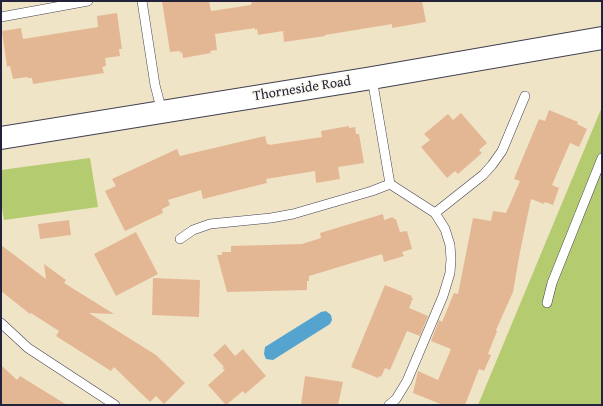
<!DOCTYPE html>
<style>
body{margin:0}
#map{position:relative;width:603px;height:406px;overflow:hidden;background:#f0e4c7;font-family:"Gentium Book Plus",serif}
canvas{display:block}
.frame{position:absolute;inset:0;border:2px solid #22223b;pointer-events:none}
</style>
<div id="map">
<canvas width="603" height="406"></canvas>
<div class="frame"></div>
</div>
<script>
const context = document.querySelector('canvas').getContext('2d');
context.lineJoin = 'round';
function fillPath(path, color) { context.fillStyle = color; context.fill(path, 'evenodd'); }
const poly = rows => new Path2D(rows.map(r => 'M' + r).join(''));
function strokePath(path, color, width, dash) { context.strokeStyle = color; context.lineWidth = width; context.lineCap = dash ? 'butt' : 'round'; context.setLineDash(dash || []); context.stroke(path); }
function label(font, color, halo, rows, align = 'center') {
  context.font = font + ' "Gentium Book Plus",serif'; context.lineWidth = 3; context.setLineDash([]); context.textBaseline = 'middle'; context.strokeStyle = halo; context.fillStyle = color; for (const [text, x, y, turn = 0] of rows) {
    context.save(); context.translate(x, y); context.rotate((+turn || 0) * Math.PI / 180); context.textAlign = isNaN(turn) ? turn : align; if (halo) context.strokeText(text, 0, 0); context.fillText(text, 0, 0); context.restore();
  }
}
const green = poly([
 [602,107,602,405,478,405],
 [90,158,98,207,4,220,1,202,1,170]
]);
const water = poly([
 [326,311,331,315,332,320,330,324,273,360,266,359,264,354,265,347,321,312]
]);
const building = poly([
 [162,1,209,1,211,11,251,5,252,1,422,1,426,22,392,28,392,24,325,35,325,36,284,42,283,31,258,35,257,29,255,30,255,28,215,34,217,50,210,51,211,53,183,58,182,52,180,53,180,51,170,52],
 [117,13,122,49,119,49,120,56,105,58,106,66,102,67,104,73,33,84,32,78,28,78,28,77,13,79,10,66,7,67,2,31,21,28,23,39,54,34,98,27,97,16],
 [549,110,578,122,577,124,587,129,579,147,570,143,552,185,559,188,553,205,545,202,544,204,531,199,520,252,513,292,496,330,497,331,488,354,491,355,484,371,479,369,465,405,443,405,413,393,418,371,438,380,451,349,431,341,439,320,442,322,454,293,458,294,473,218,491,221,493,211,506,213,520,181,514,179,523,157,539,119,545,121],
 [461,113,487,143,479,150,482,153,458,174,455,171,447,178,421,147,430,140,424,134,448,114,453,120],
 [349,126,349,128,355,127,356,134,359,134,364,163,338,167,340,179,316,183,315,171,266,179,267,183,203,199,201,190,168,200,170,205,162,209,163,213,125,231,105,191,116,186,112,179,177,149,180,156,265,136,267,144,269,144,269,145,322,137,321,131],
 [383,214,384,220,393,217,394,219,396,219,400,232,407,231,412,249,402,252,404,256,384,262,382,254,309,276,309,281,307,281,307,290,227,292,217,255,222,255,222,252,231,252,231,246,302,244,321,238,320,233],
 [69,220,71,235,40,239,38,224],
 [136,232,158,274,116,296,94,254],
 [1,245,46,279,44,264,66,280,64,283,114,314,89,313,156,355,185,383,164,404,156,396,150,402,114,367,111,371,56,336,59,331,31,313,30,314,1,291],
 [153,278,200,280,199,317,152,315],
 [385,285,412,296,411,298,413,298,409,308,428,316,420,336,407,331,390,370,385,368,381,377,379,376,378,378,351,367],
 [225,344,235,356,243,349,266,376,245,394,243,391,226,405,208,385,225,370,222,368,224,367,213,355],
 [1,365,17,380,20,376,67,405,1,405],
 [305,376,343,382,338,405,301,405]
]);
const service = poly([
 [142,1,155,85,162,112],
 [1,17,88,1],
 [372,78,390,184,435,213,445,229,450,245,451,259,450,273,443,296,407,381,396,399,389,405],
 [435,213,483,175,492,165,502,151,525,96],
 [180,239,193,230,210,224,271,218,293,214,372,191,390,184],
 [547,303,552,283,602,158],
 [1,323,28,348,115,405]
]);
const tertiary = poly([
 [1,138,372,78,602,38]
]);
const streetNames = [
 ["Thorneside Road",302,89,-9]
];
fillPath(green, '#b4cb6f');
fillPath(water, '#55a4cf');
fillPath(building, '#e4b794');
strokePath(service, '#413f50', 10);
strokePath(tertiary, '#413f50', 24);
strokePath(service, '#fff', 9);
strokePath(tertiary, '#fff', 22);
label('14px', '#22223b', '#fbf7ec', streetNames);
</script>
